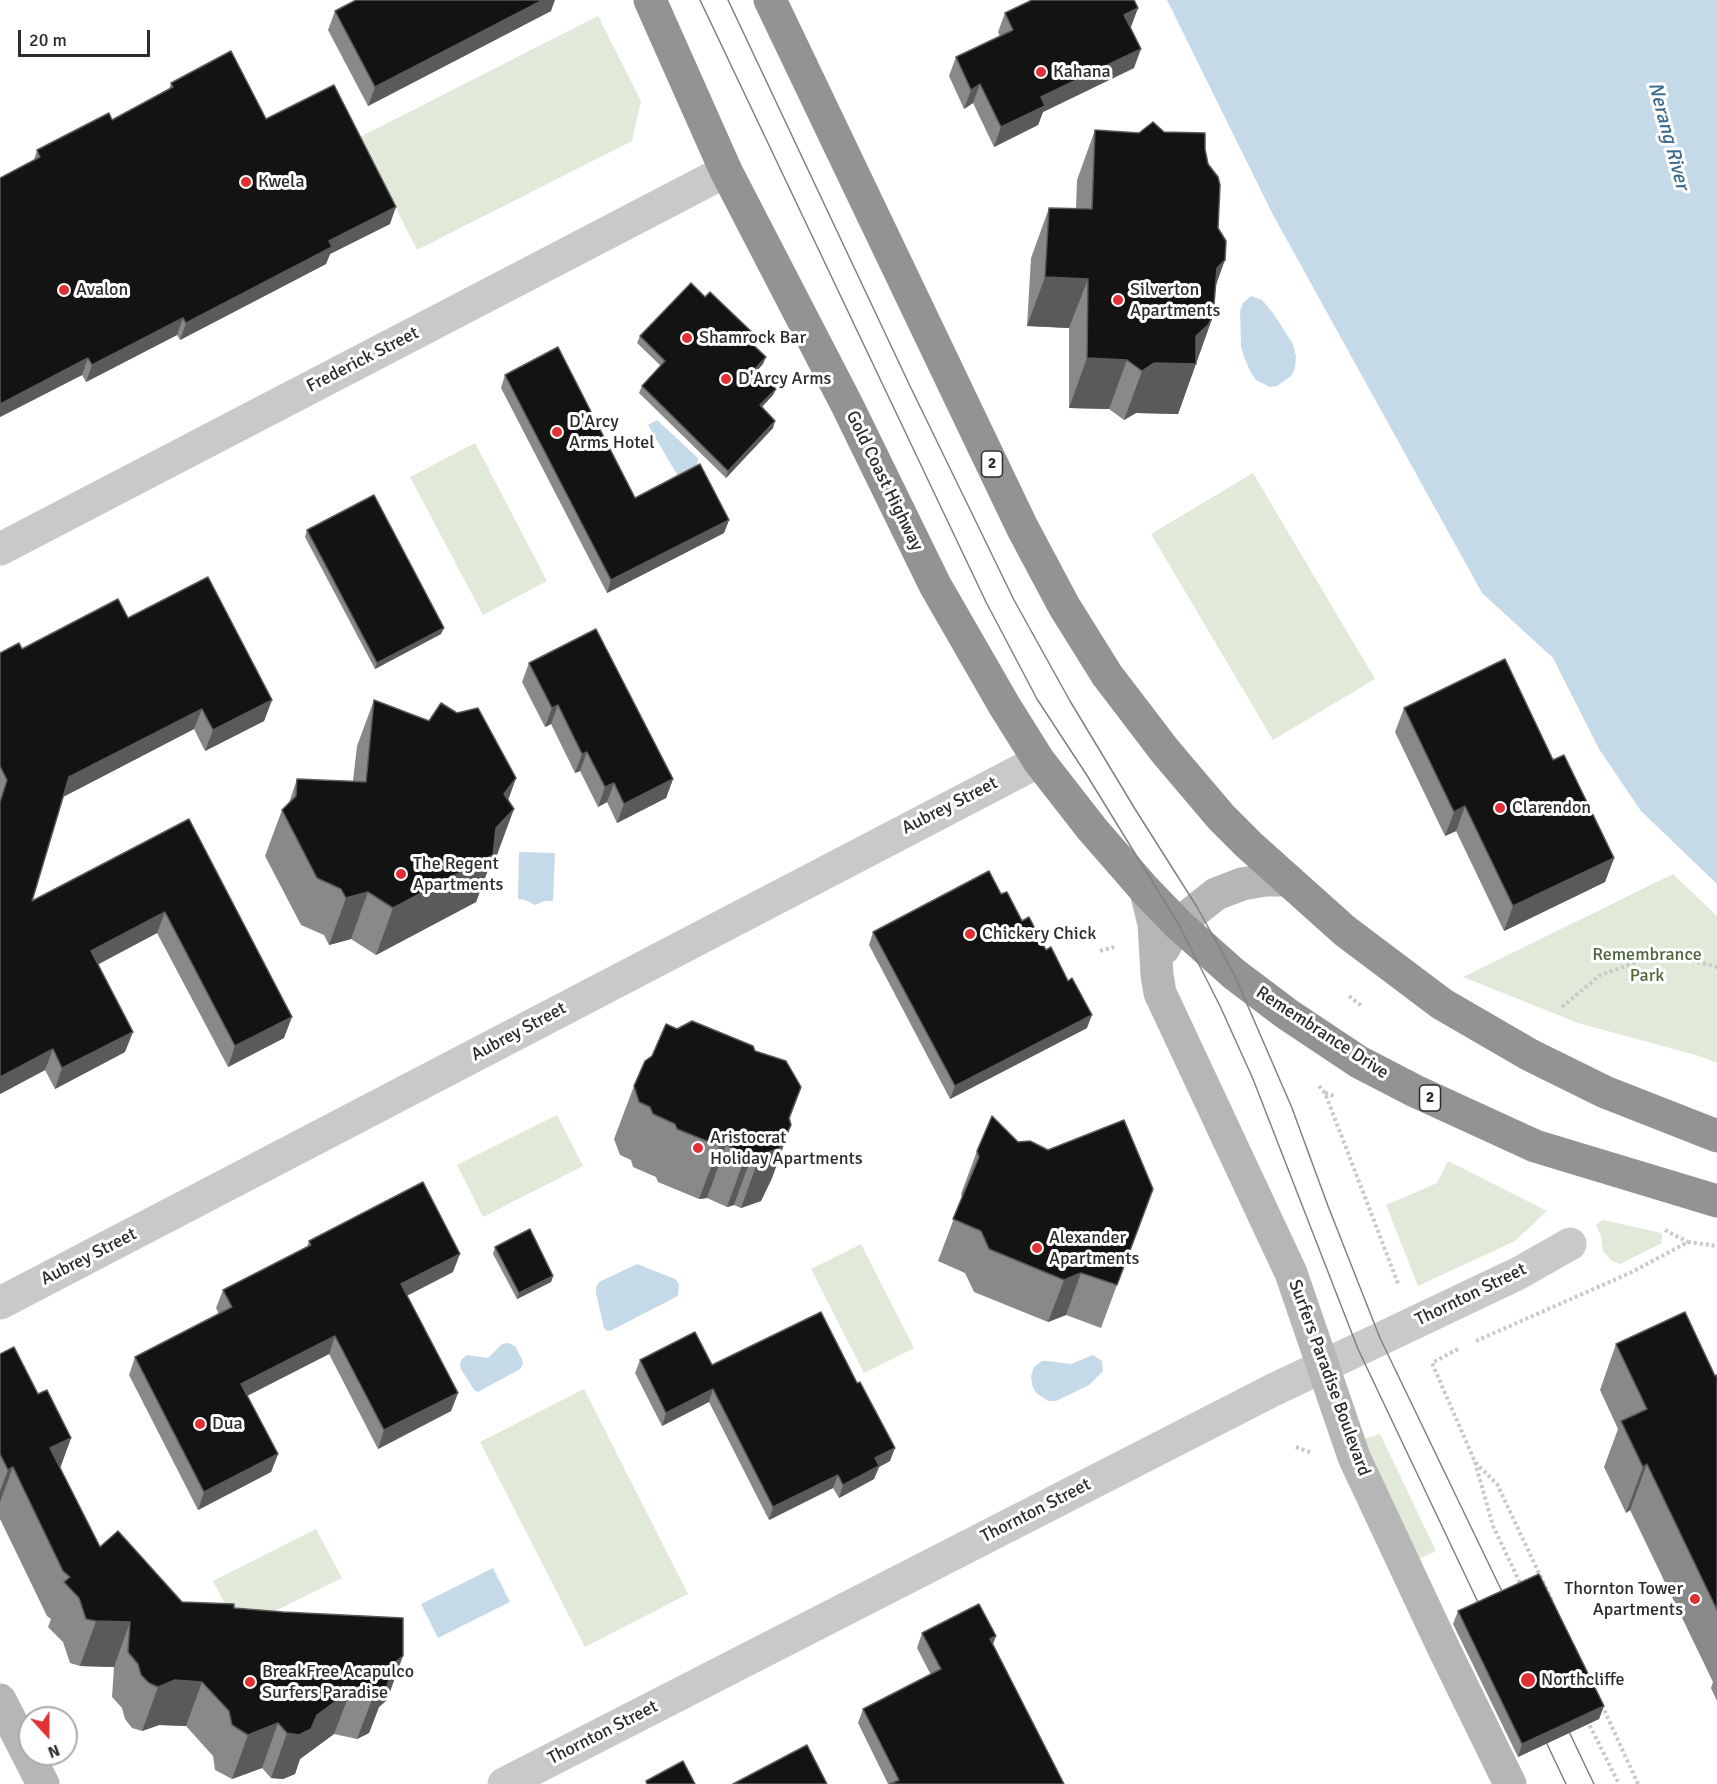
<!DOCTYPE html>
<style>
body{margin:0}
#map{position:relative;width:1717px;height:1784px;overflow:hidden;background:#fff;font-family:Signika,sans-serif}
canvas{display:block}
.north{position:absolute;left:18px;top:1706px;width:60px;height:60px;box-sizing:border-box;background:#fff;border:2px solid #ababab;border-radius:50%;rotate:159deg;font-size:16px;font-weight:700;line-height:24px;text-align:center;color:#2c2c2c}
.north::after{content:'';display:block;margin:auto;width:21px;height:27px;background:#e13035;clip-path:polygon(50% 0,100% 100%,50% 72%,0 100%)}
.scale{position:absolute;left:18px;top:30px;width:132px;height:27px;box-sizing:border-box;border:3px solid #2c2c2c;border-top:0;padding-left:8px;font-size:18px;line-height:21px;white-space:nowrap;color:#2c2c2c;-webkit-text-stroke:4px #fff;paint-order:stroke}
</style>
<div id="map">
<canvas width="1717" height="1784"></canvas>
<div class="north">N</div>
<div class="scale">20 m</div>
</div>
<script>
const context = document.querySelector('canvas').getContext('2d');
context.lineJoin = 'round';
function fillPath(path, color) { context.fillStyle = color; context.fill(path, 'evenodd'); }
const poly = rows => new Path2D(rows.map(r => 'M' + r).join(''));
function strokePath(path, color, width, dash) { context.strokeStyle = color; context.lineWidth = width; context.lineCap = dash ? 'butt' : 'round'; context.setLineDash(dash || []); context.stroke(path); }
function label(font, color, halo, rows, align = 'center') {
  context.font = font + ' Signika,sans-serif'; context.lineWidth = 6; context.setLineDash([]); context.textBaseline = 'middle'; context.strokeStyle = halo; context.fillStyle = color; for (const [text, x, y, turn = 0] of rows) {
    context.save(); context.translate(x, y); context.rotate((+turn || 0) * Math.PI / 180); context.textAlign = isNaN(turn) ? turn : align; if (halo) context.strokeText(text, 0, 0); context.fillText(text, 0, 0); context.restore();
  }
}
const green = poly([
 [598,16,641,101,632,141,417,250,360,137],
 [475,443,547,581,483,615,410,477],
 [1253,473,1375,679,1273,740,1151,534],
 [1673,874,1717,916,1717,1063,1696,1055,1578,1023,1463,977],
 [557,1115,583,1166,483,1217,457,1165],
 [1448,1161,1547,1211,1515,1241,1418,1286,1386,1205,1437,1183],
 [1603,1220,1662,1233,1662,1243,1620,1264,1612,1261,1603,1251,1601,1236,1596,1225],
 [861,1244,914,1348,864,1373,811,1269],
 [584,1389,688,1594,585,1647,480,1442],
 [1380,1434,1436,1551,1417,1560,1363,1439],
 [316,1529,342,1578,238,1629,213,1581]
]);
const water = poly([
 [1167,0,1717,0,1717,884,1641,811,1599,749,1553,658,1482,593,1272,213],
 [1251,296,1262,300,1273,313,1293,344,1296,356,1295,368,1291,376,1277,386,1270,387,1256,380,1250,371,1244,357,1241,346,1240,311,1243,303],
 [657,420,698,458,698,462,690,477,679,478,648,425],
 [519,852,555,853,553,901,545,901,535,905,525,900,518,899],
 [637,1264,675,1279,679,1284,678,1296,612,1330,607,1331,604,1328,596,1293,596,1287,599,1282],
 [508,1343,515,1346,522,1359,523,1364,520,1369,478,1392,474,1390,461,1369,460,1364,462,1359,467,1355,488,1358,502,1344],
 [1093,1355,1102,1361,1103,1371,1089,1385,1056,1401,1048,1401,1036,1393,1032,1385,1031,1376,1034,1367,1042,1361,1048,1361,1071,1364],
 [493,1568,510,1602,438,1638,421,1604]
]);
const path = poly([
 [1100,951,1114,947],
 [1349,996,1363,1007],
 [1562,1007,1600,975,1643,960,1683,958,1717,967],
 [1319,1086,1325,1093,1399,1286],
 [1325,1093,1334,1096],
 [1665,1230,1688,1242],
 [1476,1341,1632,1272,1688,1242,1717,1246],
 [1458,1349,1432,1363,1475,1462,1497,1484,1552,1601],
 [1296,1447,1310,1452],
 [1475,1462,1493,1526,1522,1587],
 [1602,1705,1638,1784],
 [1587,1720,1619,1784]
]);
const street = poly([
 [0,549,726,171],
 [0,1303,1039,761],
 [504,1784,1273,1390,1519,1273,1570,1244]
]);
const secondary = poly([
 [1146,891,1154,924,1157,975,1160,993,1291,1273,1354,1457,1443,1647,1510,1784],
 [1164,948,1170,936,1187,917,1216,894,1242,884,1265,880,1288,880],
 [0,1700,43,1784]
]);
const highway = poly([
 [650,0,726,171,847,405,935,585,1004,705,1039,761,1092,829,1146,891,1179,925,1234,974,1287,1014,1359,1062,1415,1091,1535,1146,1717,1201],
 [770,0,1022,527,1064,606,1107,675,1165,751,1221,817,1249,845,1345,931,1442,1004,1530,1055,1605,1092,1717,1136]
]);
const tram = poly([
 [700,0,986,602,1037,699,1088,777,1179,925,1220,1006,1253,1079,1358,1349,1485,1617],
 [728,0,910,386,1014,600,1070,701,1135,809,1197,907,1234,974,1292,1108,1328,1206,1380,1338,1509,1606],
 [1562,1717,1594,1784],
 [1539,1727,1566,1784]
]);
const wall = poly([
 [1138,8,1130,27,1134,68,1043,112,1038,125,994,147,973,103,964,109,949,76,956,57,1000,36,998,32,1005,13],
 [335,11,551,11,368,106,328,30],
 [171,83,266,119,390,224,330,254,326,264,180,340,177,335,86,382,82,375,0,417,0,178,34,160,37,150,112,120,169,90],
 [1095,130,1139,133,1164,132,1205,149,1215,287,1213,316,1178,414,1136,413,1124,420,1109,409,1069,408,1069,328,1027,326,1031,258,1049,208,1076,209,1077,180],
 [705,297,756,336,752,344,763,364,757,371,776,389,773,395,762,407,773,428,726,478,639,393,642,386,661,366,637,343,640,336],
 [505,375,635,498,729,520,724,533,607,593,501,388],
 [307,530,441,634,375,669,305,537],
 [128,618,272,700,264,721,205,751,194,729,63,797,32,901,189,819,284,1038,228,1067,157,933,98,964,125,1052,55,1089,45,1070,0,1094,0,653,22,649],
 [529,663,673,779,666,798,617,823,607,802,598,807,580,771,575,773,551,724,545,727,522,682],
 [374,700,516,778,508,800,497,855,491,862,476,902,376,955,351,939,329,945,324,935,301,925,265,856,282,810,289,803,297,779,353,781,357,746],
 [1404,708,1553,760,1614,858,1605,882,1504,931,1456,831,1445,836,1395,732],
 [1001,894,1022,921,1087,1028,950,1099,869,945,873,932],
 [677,1029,790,1119,791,1125,772,1178,761,1201,741,1208,734,1205,727,1207,707,1198,699,1199,658,1182,656,1177,633,1167,631,1160,620,1155,614,1139,634,1086,652,1056],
 [1018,1142,1137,1231,1101,1328,1066,1315,1048,1322,974,1292,965,1273,938,1261,962,1197,961,1194,977,1151],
 [309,1241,453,1272,407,1296,458,1393,451,1411,378,1449,329,1354,247,1396,278,1454,271,1472,198,1510,129,1375,135,1357,219,1314,216,1308,223,1290,307,1247],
 [495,1247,553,1276,551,1282,517,1299,493,1254],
 [1616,1344,1715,1376,1717,1375,1717,1701,1711,1688,1713,1682,1630,1510,1626,1513,1604,1467,1618,1429,1600,1390],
 [0,1354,38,1394,71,1438,60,1468,100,1547,182,1602,234,1608,387,1700,379,1707,369,1733,357,1739,334,1734,300,1759,295,1774,283,1779,271,1778,262,1768,232,1779,215,1770,213,1756,186,1726,159,1725,142,1731,132,1728,125,1719,122,1708,112,1697,114,1667,80,1666,70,1663,63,1642,48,1627,51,1619,47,1616,0,1519],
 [640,1360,712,1365,890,1461,879,1467,874,1479,839,1498,833,1488,769,1520,709,1402,662,1426,635,1373],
 [1458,1611,1604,1706,1599,1719,1518,1757,1453,1624],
 [922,1633,996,1636,993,1644,1064,1784,888,1784,858,1723,863,1709,931,1675,917,1648]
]);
const shadedWall = poly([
 [543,0,555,0,551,11,368,106,375,87],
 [1138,8,1131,27,1117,34,1124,15],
 [1141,49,1134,68,1043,112,1038,125,994,147,1001,127,1041,97],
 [980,84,973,103,964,109,971,90],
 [396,207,390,224,330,254,326,264,180,340,186,323,329,241],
 [1225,260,1207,310,1217,268],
 [1045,277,1088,279,1069,328,1027,326],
 [1213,316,1178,414,1136,413,1124,420,1142,371,1196,336],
 [183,318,177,335,86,382,92,365],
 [766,357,763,364,752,375,755,369],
 [88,358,82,375,0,417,0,404],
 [1087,358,1127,360,1109,409,1069,408],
 [776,389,773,395,758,411,760,405],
 [775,421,773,428,726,478,728,471],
 [729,520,724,533,607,593,611,580],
 [444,628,441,634,375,669,377,663],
 [272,700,264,721,205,751,213,730],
 [558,705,551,724,545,727,552,708],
 [202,709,194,729,61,798,69,777],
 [587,752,580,771,575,773,582,754],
 [516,778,499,825,514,809,497,855,491,862,476,902,376,955,393,908,504,794],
 [673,779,666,798,617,823,624,804],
 [614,783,607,802,598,807,605,787],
 [1465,806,1456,831,1445,836,1454,812],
 [1614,858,1605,882,1504,931,1513,906],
 [368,892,351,939,329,945,346,898],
 [165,912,157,933,84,972,91,951],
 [1092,1015,1087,1028,950,1099,955,1086],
 [292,1017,284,1038,228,1067,235,1046],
 [133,1032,125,1052,55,1089,62,1068],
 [53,1049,45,1070,0,1094,0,1077],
 [801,1087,779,1148,791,1125,772,1178,761,1201,741,1208,760,1155],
 [726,1145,707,1198,699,1199,719,1146],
 [753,1152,734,1205,727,1207,746,1154],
 [460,1254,453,1272,394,1302,401,1284],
 [1081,1273,1066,1315,1048,1322,1064,1280],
 [553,1276,551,1282,517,1299,519,1293],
 [335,1336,329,1354,235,1402,241,1384],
 [713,1389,709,1402,662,1426,666,1413],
 [458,1393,451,1411,378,1449,384,1430],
 [71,1438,55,1482,50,1448],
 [895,1448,890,1461,879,1467,874,1479,839,1498,843,1485,875,1458],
 [278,1454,271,1472,198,1510,204,1492],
 [1647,1464,1630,1510,1626,1513,1643,1467],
 [13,1467,0,1502,0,1491,8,1470],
 [838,1475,833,1488,769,1520,773,1507],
 [96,1621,130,1622,114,1667,80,1666],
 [996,1636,990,1651,990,1639],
 [403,1656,387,1700,379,1707,369,1733,357,1739,374,1694,389,1667],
 [175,1680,202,1682,186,1726,159,1725,142,1731,158,1687],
 [351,1690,334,1734,300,1759,295,1774,283,1779,271,1778,287,1733,317,1715],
 [1604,1706,1599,1719,1518,1757,1522,1744],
 [278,1723,262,1768,232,1779,248,1735]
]);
const building = poly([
 [356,0,543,0,375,87,335,11,356,0],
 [1032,0,1134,0,1138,8,1124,15,1141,49,1041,97,1045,106,1001,127,980,84,971,90,956,57,1013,30,1005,13,1032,0],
 [231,51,266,119,334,85,396,207,329,241,332,247,186,323,183,318,92,365,88,358,0,404,0,178,40,157,37,150,109,113,112,120,173,87,171,83,231,51],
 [1153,122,1164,132,1205,133,1205,149,1208,164,1218,177,1220,185,1218,228,1226,241,1225,260,1217,268,1213,316,1208,325,1196,336,1196,364,1154,363,1142,371,1127,360,1087,358,1088,279,1045,277,1049,208,1092,209,1095,130,1139,133,1153,122],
 [691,283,705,297,710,292,756,336,750,342,766,357,755,369,776,389,760,405,775,421,728,471,642,386,665,361,640,336,691,283],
 [558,347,635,498,700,464,729,520,611,580,505,375,558,347],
 [374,495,444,628,377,663,307,530,374,495],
 [208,577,272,700,213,730,202,709,69,777,32,901,189,819,292,1017,235,1046,165,912,91,951,133,1032,62,1068,53,1049,0,1077,0,802,7,780,0,766,0,653,19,643,22,649,118,599,128,618,208,577],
 [596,629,673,779,624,804,614,783,605,787,587,752,582,754,558,705,552,708,529,663,596,629],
 [1505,659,1553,760,1564,755,1614,858,1513,906,1465,806,1454,812,1404,708,1505,659],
 [374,700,429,721,441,703,457,713,478,708,516,778,504,794,514,809,496,828,493,855,393,908,368,892,346,898,341,889,317,878,282,810,296,796,297,779,366,782,374,700],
 [989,871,1001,894,1007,892,1022,921,1029,917,1046,950,1051,947,1068,981,1072,978,1092,1015,955,1086,873,932,989,871],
 [692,1021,753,1046,755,1051,786,1061,801,1087,789,1118,791,1125,780,1148,760,1155,753,1152,746,1154,726,1145,719,1146,677,1129,675,1124,653,1114,650,1107,639,1102,634,1086,645,1061,652,1056,666,1024,677,1029,692,1021],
 [992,1116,1018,1142,1030,1141,1048,1150,1124,1120,1153,1189,1117,1285,1081,1273,1064,1280,989,1249,981,1231,953,1219,979,1157,977,1151,992,1116],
 [423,1182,460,1254,401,1284,458,1393,384,1430,335,1336,241,1384,278,1454,204,1492,135,1357,232,1307,223,1290,311,1245,309,1241,423,1182],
 [530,1229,553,1276,519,1293,495,1247,530,1229],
 [821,1312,857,1383,860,1382,895,1448,875,1458,879,1466,843,1485,838,1475,773,1507,713,1389,666,1413,640,1360,695,1332,712,1365,821,1312],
 [1685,1312,1715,1376,1717,1375,1717,1610,1647,1464,1643,1467,1621,1421,1647,1409,1616,1344,1685,1312],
 [14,1347,38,1394,47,1390,71,1438,50,1448,100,1547,118,1531,182,1602,234,1604,234,1608,283,1612,403,1618,403,1656,389,1667,389,1680,386,1689,374,1694,351,1690,317,1715,311,1729,299,1735,287,1733,278,1723,248,1735,232,1725,229,1711,202,1682,175,1680,158,1687,149,1683,141,1675,138,1664,128,1652,130,1622,96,1621,86,1619,79,1598,64,1582,70,1577,63,1571,13,1467,8,1470,0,1454,0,1354,14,1347],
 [1539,1574,1604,1706,1522,1744,1458,1611,1539,1574],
 [979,1604,996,1636,990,1639,1064,1784,890,1784,899,1780,863,1709,941,1669,922,1633,979,1604],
 [807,1745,827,1784,733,1784,807,1745],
 [683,1761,695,1784,647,1784,646,1781,683,1761]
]);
const markers = [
 [1041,72,6,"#e13035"],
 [246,182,6,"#e13035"],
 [64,290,6,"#e13035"],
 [1118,300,6,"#e13035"],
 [687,338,6,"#e13035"],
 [726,379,6,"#e13035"],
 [557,432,6,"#e13035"],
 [1500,808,6,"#e13035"],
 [401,874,6,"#e13035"],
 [970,934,6,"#e13035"],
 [698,1148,6,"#e13035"],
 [1037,1248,6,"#e13035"],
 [200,1424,6,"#e13035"],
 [1695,1599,6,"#e13035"],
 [1528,1680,8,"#e13035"],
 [250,1682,6,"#e13035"]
];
const shields = [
 [992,464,21],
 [1430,1098,21]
];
const shieldNames = [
 ["2",992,464],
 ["2",1430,1098]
];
const poiNames = [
 ["Kahana",1053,72],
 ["Kwela",258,182],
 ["Avalon",76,290],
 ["Silverton",1130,290],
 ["Apartments",1130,311],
 ["Shamrock Bar",699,338],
 ["D'Arcy Arms",738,379],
 ["D'Arcy",569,422],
 ["Arms Hotel",569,443],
 ["Clarendon",1512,808],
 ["The Regent",413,864],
 ["Apartments",413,885],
 ["Chickery Chick",982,934],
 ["Aristocrat",710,1138],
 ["Holiday Apartments",710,1159],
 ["Alexander",1049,1238],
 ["Apartments",1049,1259],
 ["Dua",212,1424],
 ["Thornton Tower",1683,1589,"right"],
 ["Apartments",1683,1610,"right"],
 ["BreakFree Acapulco",262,1672],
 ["Surfers Paradise",262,1693],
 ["Northcliffe",1541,1680]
];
const streetNames = [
 ["Frederick Street",363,360,-27],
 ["Gold Coast Highway",884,481,64],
 ["Aubrey Street",950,806,-27],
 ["Aubrey Street",519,1032,-28],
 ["Remembrance Drive",1322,1033,33],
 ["Aubrey Street",89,1257,-27],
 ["Thornton Street",1471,1295,-26],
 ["Surfers Paradise Boulevard",1329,1378,70],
 ["Thornton Street",1036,1511,-27],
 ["Thornton Street",603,1733,-27]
];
const parkNames = [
 ["Remembrance",1647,955],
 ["Park",1647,976]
];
const waterNames = [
 ["Nerang River",1668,136,75]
];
fillPath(green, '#e1ead9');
fillPath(water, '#c5dae9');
strokePath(path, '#c9c9c9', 4, [3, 3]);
strokePath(street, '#c9c9c9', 33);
strokePath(secondary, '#b6b6b6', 33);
strokePath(highway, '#939393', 33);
strokePath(tram, '#818181', 1.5);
fillPath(wall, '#898989');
fillPath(shadedWall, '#5a5a5a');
fillPath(building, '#131313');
strokePath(building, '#5a5a5a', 1.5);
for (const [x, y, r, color] of markers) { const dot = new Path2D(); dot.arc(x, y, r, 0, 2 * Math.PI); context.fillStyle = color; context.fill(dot); strokePath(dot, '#fff', 2); }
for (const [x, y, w] of shields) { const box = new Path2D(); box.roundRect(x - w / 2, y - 13, w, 26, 4.5); context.fillStyle = '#fff'; context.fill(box); strokePath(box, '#2c2c2c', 1.5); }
label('bold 16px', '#2c2c2c', null, shieldNames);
label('18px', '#2c2c2c', '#fff', poiNames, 'left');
label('18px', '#2c2c2c', '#fff', streetNames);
label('18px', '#4d663b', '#fff', parkNames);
label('italic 20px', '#3c698b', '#fff', waterNames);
</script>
